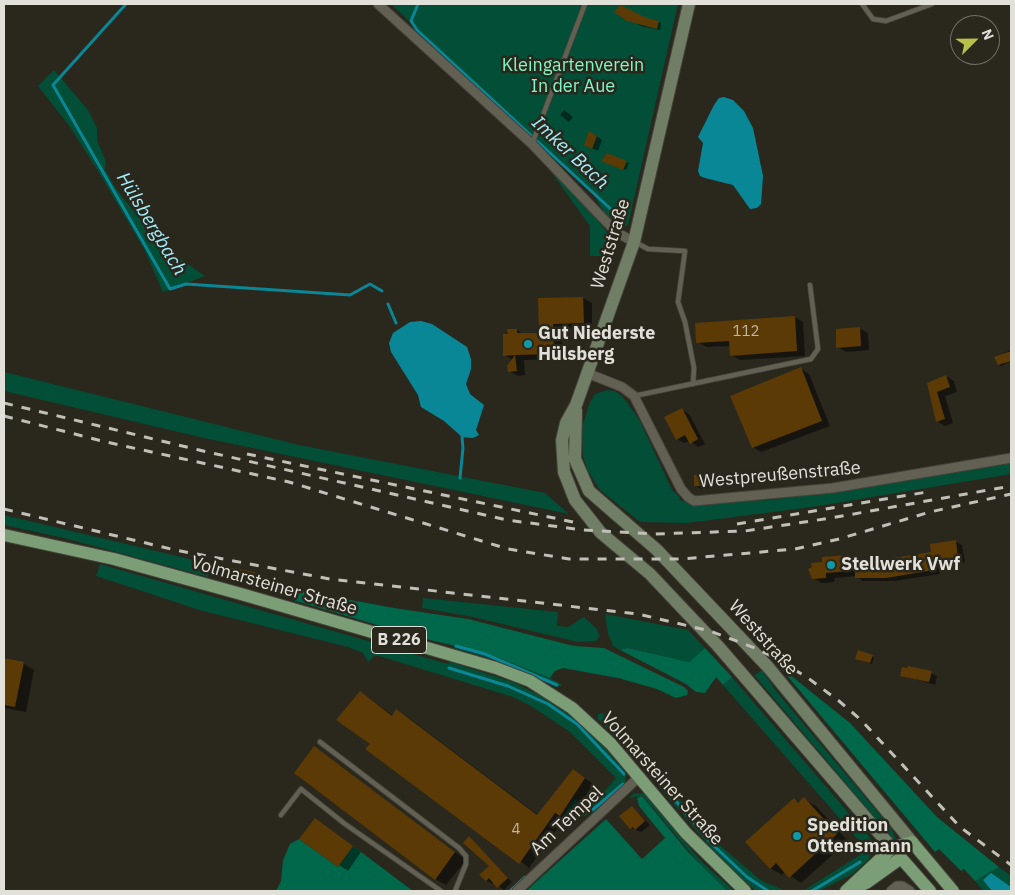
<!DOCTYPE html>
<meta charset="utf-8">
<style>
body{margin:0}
#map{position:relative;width:1015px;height:895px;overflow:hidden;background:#2a271d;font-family:"IBM Plex Sans",sans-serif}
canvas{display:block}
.frame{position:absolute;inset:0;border:5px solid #e1e0d9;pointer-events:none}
.north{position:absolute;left:950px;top:15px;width:50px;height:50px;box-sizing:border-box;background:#2a271d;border:1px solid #737168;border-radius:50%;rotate:67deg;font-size:14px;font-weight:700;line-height:20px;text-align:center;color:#e1e0d9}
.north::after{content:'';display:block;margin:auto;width:18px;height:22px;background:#b7c148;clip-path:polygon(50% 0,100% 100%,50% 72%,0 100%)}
</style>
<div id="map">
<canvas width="1015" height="895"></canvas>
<div class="frame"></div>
<div class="north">N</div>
</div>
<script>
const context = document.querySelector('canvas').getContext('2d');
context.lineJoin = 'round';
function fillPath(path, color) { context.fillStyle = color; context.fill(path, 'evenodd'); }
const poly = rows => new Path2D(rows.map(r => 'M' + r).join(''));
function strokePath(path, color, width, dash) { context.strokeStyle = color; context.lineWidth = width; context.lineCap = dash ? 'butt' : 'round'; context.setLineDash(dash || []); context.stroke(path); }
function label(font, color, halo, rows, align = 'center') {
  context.font = font + ' "IBM Plex Sans",sans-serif'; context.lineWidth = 5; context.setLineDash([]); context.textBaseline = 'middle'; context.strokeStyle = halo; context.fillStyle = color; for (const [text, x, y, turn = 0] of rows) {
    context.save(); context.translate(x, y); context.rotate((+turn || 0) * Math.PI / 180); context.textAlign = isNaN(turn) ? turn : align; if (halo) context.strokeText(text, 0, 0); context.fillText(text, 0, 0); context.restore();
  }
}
const green = poly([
 [391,4,678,4,628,225,618,228,602,209,594,195],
 [54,70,88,110,97,128,97,140,106,162,105,169,115,187,159,244,205,276,163,292,144,249,101,176,70,127,38,86],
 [541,158,592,213,616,244,617,249,608,274,602,256,590,256,590,226],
 [4,372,299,445,545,493,569,514,204,438,4,391],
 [607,390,615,391,622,396,629,405,640,421,672,490,680,497,679,500,690,503,770,500,1011,463,1011,474,812,507,687,523,640,522,600,490,588,471,583,457,582,427,590,402,595,394],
 [4,515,211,564,208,577,68,539,4,525],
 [100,564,448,664,450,662,513,682,551,701,587,728,624,770,626,776,625,785,591,814,572,820,561,818,575,799,588,810,616,778,570,732,531,706,513,697,379,656,374,656,368,662,363,653,348,647,199,610,96,576],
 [423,598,558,612,557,626,568,627,584,617,596,628,600,636,596,641,578,642,473,617,422,608],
 [605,614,688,630,705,648,689,662,628,648,620,650,613,646,608,634],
 [453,644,486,653,550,678,561,684,561,686,555,687,529,672,498,661,454,648],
 [762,670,776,691,891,828,896,839,893,839,754,675],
 [732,677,871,839,873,848,869,859,853,874,819,891,794,891,806,889,860,855,861,843,723,685],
 [603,713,642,753,643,755,641,759,637,761,598,719,598,714],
 [654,770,716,842,762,881,786,891,756,891,724,863,660,788,653,778],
 [638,793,645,794,701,861,734,891,727,891,710,876,647,801,642,796,629,798,633,794],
 [999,867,1011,876,1011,891,984,891,975,881]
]);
const forest = poly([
 [263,584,394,608,468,619,574,646,604,648,684,687,688,691,687,695,676,698,657,689,618,678,563,668,555,671,550,678,486,653,421,638,296,601,287,596,261,588],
 [628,648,689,662,705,648,732,677,723,685,716,677,705,693,696,692,686,684,620,650],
 [779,666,850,723,937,817,999,867,975,881,964,869,961,871,939,849,935,852],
 [642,796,689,853,727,891,526,891,606,819,642,859,665,838,639,806,637,798],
 [299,839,338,867,353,846,413,891,276,891,281,881,283,860,290,844]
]);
const water = poly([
 [724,97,733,100,744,111,753,128,763,176,761,204,757,208,750,209,733,185,705,178,700,176,698,171,703,143,698,137,714,105,719,98],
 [421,321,432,324,467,347,471,359,471,369,466,384,470,394,484,405,476,430,479,435,473,438,462,437,444,421,421,407,418,395,391,352,389,343,393,333,410,322],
 [991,873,1011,887,1011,891,992,891,983,880]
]);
const shadow = poly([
 [616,12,659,22,661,23,660,30,641,26],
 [588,82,597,87,594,93,585,88],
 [564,110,573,117,569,122,560,115],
 [595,135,602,140,598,151,591,148],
 [605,162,626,162,629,163,626,170],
 [583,298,592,303,592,327,562,328,562,359,524,360,525,375,518,376,509,371,513,360,504,355,509,335,517,330,524,335,540,334],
 [795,317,803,322,805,356,740,360,731,355,731,346,706,347,698,342],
 [859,328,868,333,869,350,846,352,838,347],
 [1011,350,1011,361,1001,366,999,364,996,357],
 [801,369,809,374,830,426,761,452,753,447],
 [946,376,954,381,957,392,945,396,953,423,945,426,937,421,928,383],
 [682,410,689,414,705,444,698,447,690,441,684,443,677,439],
 [705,476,710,479,711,488,701,489,696,486],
 [955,541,962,545,965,562,939,566,940,574,894,581,863,581,856,576,835,578,834,582,822,583,813,578,823,563,849,556,858,561,858,568,872,569,895,565,932,553],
 [254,574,260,577,258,584,227,578,221,575],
 [872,656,874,658,872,664,859,660],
 [4,660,24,664,34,670,26,712,4,708],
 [931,673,937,676,935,685,902,675],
 [361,692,393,716,397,711,406,716,538,815,574,771,593,784,569,821,565,818,529,868,372,744],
 [314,747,466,860,446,885,435,879],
 [804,799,816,806,848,841,801,883,785,872,782,875,770,868,794,800,800,803],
 [632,807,650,825,641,832,631,828],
 [315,819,361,852,348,871,301,839],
 [469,838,512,882,504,890,494,882,492,884,486,880,491,866]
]);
const stream = poly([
 [126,4,53,85,170,289,186,284,350,295,370,284,382,291],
 [418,4,411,21,417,30,615,213],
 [388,304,396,323],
 [460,478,463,448,462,437],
 [456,646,485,654,557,685],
 [449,668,508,686,548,704,577,724,624,774],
 [609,724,638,754],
 [659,781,713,845,747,877,768,891],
 [590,812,623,784],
 [510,891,525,877],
 [812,891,860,862]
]);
const building = poly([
 [620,5,647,18,659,21,657,29,627,21,614,12],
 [589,131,597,136,592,149,584,145],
 [607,153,627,161,623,170,601,161],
 [583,297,584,323,553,324,554,354,515,355,517,371,508,372,507,366,515,355,503,356,503,334,508,334,507,329,517,329,517,333,539,333,538,298],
 [795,316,797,351,730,356,729,341,696,343,695,323],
 [860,327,861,346,836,348,836,329],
 [1011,351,1011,361,998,365,994,357],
 [801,367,822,421,752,448,730,396],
 [946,375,950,387,937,392,945,419,936,422,927,383],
 [682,408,698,439,690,444,685,435,676,440,664,417],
 [705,474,706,486,694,486,694,475],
 [956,540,958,559,933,562,934,570,886,578,855,578,855,567,869,566,870,568,894,564,893,558,931,552,930,544],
 [849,555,851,571,826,573,826,578,812,579,808,569,812,567,811,563,822,562,822,557],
 [221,566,255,572,253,582,220,576],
 [858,650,873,655,870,663,855,659],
 [4,658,24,662,15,707,4,705],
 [908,666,932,671,929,682,900,676,902,667,907,668],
 [360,691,392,716,396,709,537,815,573,769,585,778,560,816,555,813,519,864,365,749,370,744,336,720],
 [314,746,455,852,435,880,294,773],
 [804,797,837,834,789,878,776,863,770,869,745,842,794,798,798,803],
 [632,806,645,821,635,830,633,827,630,829,619,816],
 [315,818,353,846,338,867,299,839],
 [469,836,508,878,497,888,489,878,486,881,479,875,489,866,463,843]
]);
const lane = poly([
 [862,4,873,19,886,21,932,4],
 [532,144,585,4],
 [635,242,648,249,685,251,678,302,685,322,694,368,693,384],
 [634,396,811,359,818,349,810,285],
 [320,742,459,848,466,856,466,864,455,891],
 [281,815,301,789,345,824,441,891]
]);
const street = poly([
 [378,4,532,144,616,232,634,242],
 [587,373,622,387,634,396,681,489,688,497,694,501,833,488,1011,458],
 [517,891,640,776],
 [891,891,897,886,902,886,910,891]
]);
const secondary = poly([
 [689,4,634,242,576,405,566,423,562,440,564,472,575,500,601,533,650,574,718,646,892,848],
 [576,410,575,459,589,491,657,550,768,667,912,842]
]);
const primary = poly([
 [4,535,114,559,241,594,496,668,530,681,572,708,611,744,686,833,745,891],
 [852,890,866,883,901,858,930,891],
 [846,891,892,848,912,842,953,891]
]);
const rail = poly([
 [4,403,199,450,507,520,583,530,654,534,745,531,831,518,1011,486],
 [4,416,106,442,289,482,508,549,569,559,681,559,795,549,839,539,930,512,1011,494],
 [247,454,573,522],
 [4,509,175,550,330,579,638,614,710,631,755,648,777,659,808,678,839,701,861,720,960,827,1011,865],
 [737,524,927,492]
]);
const markers = [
 [528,344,5,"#0f9aa8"],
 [831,565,5,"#0f9aa8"],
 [797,836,5,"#0f9aa8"]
];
const numberNames = [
 ["112",746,332],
 ["4",516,830]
];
const shields = [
 [399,640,55]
];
const shieldNames = [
 ["B 226",399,640]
];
const parkNames = [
 ["Kleingartenverein",573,66],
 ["In der Aue",573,87]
];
const streetNames = [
 ["Weststraße",611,244,-73],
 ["Westpreußenstraße",780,475,-5],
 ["Volmarsteiner Straße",274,586,16],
 ["Weststraße",763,638,48],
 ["Volmarsteiner Straße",662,779,48],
 ["Am Tempel",567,821,-43]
];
const poiNames = [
 ["Gut Niederste",538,334],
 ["Hülsberg",538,355],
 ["Stellwerk Vwf",841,565],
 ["Spedition",807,826],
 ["Ottensmann",807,847]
];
const waterNames = [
 ["Imker Bach",570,153,43],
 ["Hülsbergbach",151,224,59]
];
fillPath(green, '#024e37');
fillPath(forest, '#00684a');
fillPath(water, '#0a8797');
fillPath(shadow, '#0007');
strokePath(stream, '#0a8797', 3);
fillPath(building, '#5b3a05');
strokePath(lane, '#444239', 6);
strokePath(street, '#444239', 11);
strokePath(secondary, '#444239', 14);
strokePath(primary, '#444239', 14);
strokePath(lane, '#625f53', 4.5);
strokePath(street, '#625f53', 9);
strokePath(secondary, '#6f7e64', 12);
strokePath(primary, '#7c9e76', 12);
strokePath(rail, '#c1c0b8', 3, [9, 9]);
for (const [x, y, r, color] of markers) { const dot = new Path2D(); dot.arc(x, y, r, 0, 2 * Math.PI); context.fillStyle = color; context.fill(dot); strokePath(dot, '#2a271d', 2); }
label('15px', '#c0b6a4', null, numberNames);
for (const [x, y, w] of shields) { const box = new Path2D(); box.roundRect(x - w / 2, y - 13.5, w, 27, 4); context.fillStyle = '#2a271d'; context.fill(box); strokePath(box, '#e1e0d9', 1); }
label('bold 16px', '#e1e0d9', null, shieldNames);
label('18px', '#80f5c5', '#2a271d', parkNames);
label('18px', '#e1e0d9', '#2a271d', streetNames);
label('bold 18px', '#e1e0d9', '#2a271d', poiNames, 'left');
label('italic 19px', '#a1edfa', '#2a271d', waterNames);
</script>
